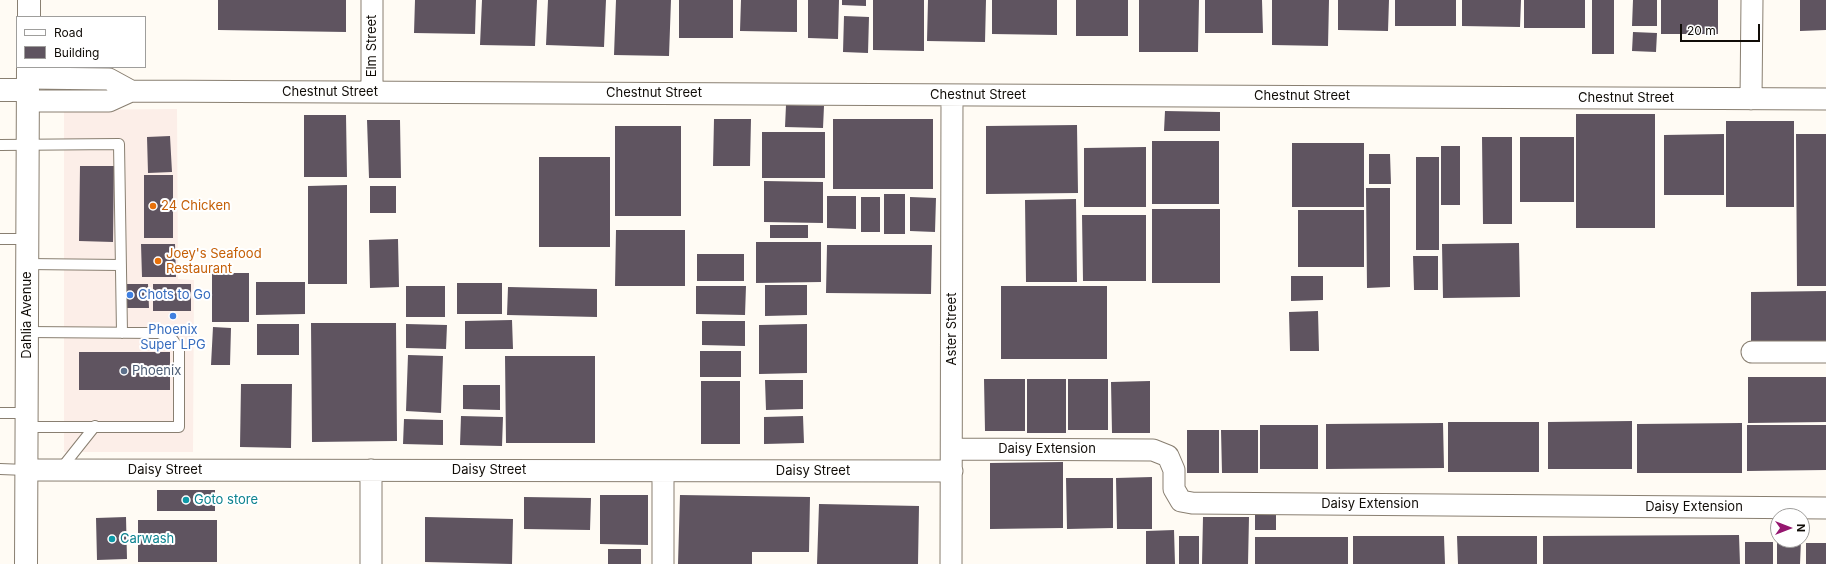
<!DOCTYPE html>
<style>
body{margin:0}
#map{position:relative;width:1826px;height:564px;overflow:hidden;background:#fffbf4;font-family:Inter,sans-serif}
canvas{display:block}
.legend{position:absolute;left:16px;top:16px;width:130px;height:52px;box-sizing:border-box;background:#fff;border:1px solid #9f9e9c;margin:0;padding:5px 7px;list-style:none;font-size:12px;color:#100c07}
.legend li{display:flex;align-items:center;gap:8px;height:20px}
.legend b{width:20px;border:1px solid #9f9e9c}
.north{position:absolute;left:1770px;top:508px;width:40px;height:40px;box-sizing:border-box;background:#fff;border:1px solid #9f9e9c;border-radius:50%;rotate:90deg;font-size:11px;font-weight:700;line-height:16px;text-align:center;color:#100c07}
.north::after{content:'';display:block;margin:auto;width:14px;height:18px;background:#95166f;clip-path:polygon(50% 0,100% 100%,50% 72%,0 100%)}
.scale{position:absolute;left:1680px;top:24px;width:80px;height:18px;box-sizing:border-box;border:2px solid #100c07;border-top:0;padding-left:5px;font-size:12px;line-height:14px;white-space:nowrap;color:#100c07;-webkit-text-stroke:3px #fff;paint-order:stroke}
</style>
<div id="map">
<canvas width="1826" height="564"></canvas>
<ul class="legend">
<li><b style="height:5px;background:#fff"></b>Road</li>
<li><b style="height:11px;background:#5f5460"></b>Building</li>
</ul>
<div class="north">N</div>
<div class="scale">20 m</div>
</div>
<script>
const context = document.querySelector('canvas').getContext('2d');
context.lineJoin = 'round';
function fillPath(path, color) { context.fillStyle = color; context.fill(path, 'evenodd'); }
const poly = rows => new Path2D(rows.map(r => 'M' + r).join(''));
function strokePath(path, color, width, dash) { context.strokeStyle = color; context.lineWidth = width; context.lineCap = dash ? 'butt' : 'round'; context.setLineDash(dash || []); context.stroke(path); }
function label(font, color, halo, rows, align = 'center') {
  context.font = font + ' Inter,sans-serif'; context.lineWidth = 4; context.setLineDash([]); context.textBaseline = 'middle'; context.strokeStyle = halo; context.fillStyle = color; for (const [text, x, y, turn = 0] of rows) {
    context.save(); context.translate(x, y); context.rotate((+turn || 0) * Math.PI / 180); context.textAlign = isNaN(turn) ? turn : align; if (halo) context.strokeText(text, 0, 0); context.fillText(text, 0, 0); context.restore();
  }
}
const commercial = poly([
 [177,109,178,279,194,280,193,452,64,452,64,110]
]);
const building = poly([
 [218,0,346,0,346,32,218,30],
 [415,0,476,0,475,34,414,33],
 [482,0,537,0,535,46,480,45],
 [548,0,606,0,604,47,546,45],
 [616,0,671,0,669,56,614,55],
 [679,0,733,0,733,38,679,38],
 [741,0,797,0,797,32,740,31],
 [808,0,839,0,838,39,808,38],
 [842,0,866,0,866,6,842,5],
 [873,0,924,0,924,51,873,50],
 [928,0,986,0,985,42,927,41],
 [992,0,1057,0,1057,35,992,34],
 [1076,0,1128,0,1128,36,1076,36],
 [1139,0,1199,0,1198,52,1139,52],
 [1205,0,1262,0,1263,33,1205,33],
 [1272,0,1329,0,1328,46,1272,45],
 [1338,0,1389,0,1388,31,1338,30],
 [1395,0,1456,0,1456,26,1395,26],
 [1462,0,1521,0,1520,27,1462,26],
 [1524,0,1585,0,1585,28,1524,28],
 [1592,0,1614,0,1614,54,1592,54],
 [1633,0,1657,0,1657,26,1632,26],
 [1661,0,1718,0,1718,34,1661,34],
 [1800,0,1826,0,1826,30,1800,31],
 [844,16,869,17,868,53,843,52],
 [1633,32,1657,33,1656,52,1632,51],
 [86,88,98,88,98,94,86,94],
 [786,105,824,106,823,128,785,127],
 [1165,111,1220,112,1220,131,1164,131],
 [1576,114,1655,114,1655,228,1576,228],
 [304,115,346,115,347,177,304,177],
 [714,119,751,119,750,166,713,166],
 [833,119,933,119,933,189,833,189],
 [367,120,400,120,401,178,369,178],
 [1726,121,1794,121,1794,207,1726,207],
 [1077,125,1078,193,986,194,986,126],
 [615,126,681,126,681,216,615,216],
 [762,132,825,132,825,178,762,178],
 [1724,134,1724,195,1664,195,1664,135],
 [1796,134,1826,134,1826,286,1797,286],
 [170,136,172,172,148,173,147,137],
 [1482,137,1512,137,1512,224,1483,224],
 [1520,137,1574,137,1574,202,1520,202],
 [1152,141,1219,141,1219,204,1152,204],
 [1292,143,1364,143,1364,207,1292,207],
 [1441,146,1460,146,1460,205,1441,205],
 [1146,147,1146,207,1084,207,1084,148],
 [1369,154,1390,154,1391,184,1369,184],
 [539,157,610,157,610,247,539,247],
 [1416,157,1439,157,1439,250,1416,250],
 [80,166,114,166,113,242,79,241],
 [144,175,173,175,173,238,144,238],
 [764,181,823,182,823,223,764,222],
 [347,185,347,284,308,284,308,186],
 [370,186,396,186,396,213,370,213],
 [1366,188,1390,188,1390,287,1367,288],
 [884,194,905,194,905,234,884,234],
 [827,196,856,196,856,229,827,228],
 [861,197,880,197,880,232,861,232],
 [910,197,936,198,935,232,910,231],
 [1076,199,1077,282,1026,282,1025,200],
 [1152,209,1220,209,1220,283,1152,283],
 [1298,210,1364,210,1364,267,1298,267],
 [1082,215,1146,215,1146,281,1083,281],
 [770,225,808,225,808,238,770,238],
 [616,230,685,230,685,286,615,286],
 [398,239,399,287,370,288,369,240],
 [756,242,821,242,821,282,756,283],
 [1519,243,1520,297,1443,298,1442,244],
 [141,244,175,244,176,277,142,277],
 [827,245,932,245,931,294,826,293],
 [697,254,744,254,744,281,697,281],
 [1413,256,1438,256,1438,290,1414,290],
 [212,273,249,273,249,322,212,322],
 [1291,276,1323,276,1323,300,1291,301],
 [256,282,305,282,305,314,256,315],
 [457,283,502,283,502,314,457,314],
 [126,284,148,284,149,308,126,308],
 [153,284,191,284,191,311,153,311],
 [765,285,807,285,807,315,765,316],
 [406,286,445,286,445,317,406,317],
 [696,286,746,286,745,315,696,314],
 [1001,286,1107,286,1107,359,1001,359],
 [508,287,597,289,597,317,507,315],
 [1826,291,1826,341,1751,342,1751,292],
 [1318,311,1319,351,1290,351,1289,312],
 [512,320,513,349,465,349,465,321],
 [702,321,745,321,745,346,702,345],
 [311,323,396,323,397,441,312,442],
 [257,324,299,324,299,355,257,355],
 [406,324,447,325,446,349,406,348],
 [807,324,807,373,759,374,759,325],
 [213,327,231,328,230,365,211,365],
 [700,351,741,351,741,377,700,377],
 [79,352,170,352,170,390,79,390],
 [408,355,443,356,441,413,406,411],
 [505,356,595,356,595,443,506,443],
 [1748,377,1826,377,1826,422,1748,423],
 [984,379,1025,379,1025,431,985,431],
 [1027,379,1066,379,1066,433,1027,433],
 [1068,379,1108,379,1108,430,1068,430],
 [765,380,803,380,803,409,766,410],
 [701,381,740,381,740,444,701,444],
 [1150,381,1150,433,1112,433,1111,382],
 [241,384,292,384,291,448,240,447],
 [463,385,500,385,500,410,463,409],
 [461,416,503,417,502,446,460,445],
 [803,416,804,443,764,444,764,417],
 [404,419,443,420,443,445,403,444],
 [1632,421,1632,469,1548,469,1548,422],
 [1448,422,1539,422,1539,472,1448,472],
 [1443,423,1444,468,1326,469,1326,424],
 [1742,423,1742,473,1637,473,1637,424],
 [1260,425,1318,425,1318,469,1260,469],
 [1747,425,1826,425,1826,470,1747,471],
 [1187,430,1219,430,1219,473,1187,473],
 [1221,430,1258,430,1258,473,1222,473],
 [1063,462,1063,528,990,529,990,463],
 [1152,477,1152,529,1117,529,1116,478],
 [1066,478,1113,478,1113,528,1067,529],
 [157,490,215,490,215,511,157,511],
 [600,495,648,495,648,545,600,544],
 [680,495,810,497,809,552,752,552,752,564,678,564],
 [524,497,591,498,590,530,524,529],
 [819,504,919,506,918,564,817,564],
 [1255,514,1276,514,1276,530,1255,530],
 [126,517,127,559,97,560,96,518],
 [425,517,513,519,512,564,425,562],
 [1203,517,1249,517,1248,564,1202,564],
 [138,520,217,520,217,562,138,562],
 [1174,530,1175,564,1146,564,1146,531],
 [1739,535,1740,564,1543,564,1543,536],
 [1179,536,1199,536,1199,564,1179,564],
 [1353,536,1444,536,1445,564,1353,564],
 [1457,536,1537,536,1537,564,1458,564],
 [1255,537,1348,537,1348,564,1255,564],
 [1777,540,1801,540,1800,564,1777,564],
 [1745,542,1773,542,1773,564,1745,564],
 [1806,543,1826,543,1826,564,1806,564],
 [608,549,641,549,641,564,608,564]
]);
const lane = poly([
 [0,145,119,144,122,333],
 [0,239,28,239],
 [27,264,121,265],
 [0,413,27,413],
 [27,427,179,427,179,349,173,340,159,333,27,332],
 [0,469,26,470],
 [60,470,95,426]
]);
const street = poly([
 [28,78,109,79,131,91],
 [372,92,372,0],
 [1751,99,1752,0],
 [28,101,109,101,131,91,1826,99],
 [1752,352,1826,352],
 [952,449,1153,450,1168,456,1174,470,1174,489,1181,501,1192,503,1826,508],
 [26,470,952,471],
 [371,564,371,470],
 [663,564,663,471],
 [951,564,952,95]
]);
const secondary = poly([
 [29,17,29,0],
 [0,90,28,90],
 [26,564,28,67]
]);
const markers = [
 [153,206,4,"#e8710a"],
 [158,261,4,"#e8710a"],
 [130,295,4,"#3f7fe0"],
 [173,316,4,"#3f7fe0"],
 [124,371,4,"#5c6f8a"],
 [186,500,4,"#0f9aa8"],
 [112,539,4,"#0f9aa8"]
];
const streetNames = [
 ["Elm Street",372,46,-90],
 ["Chestnut Street",330,92],
 ["Chestnut Street",654,93],
 ["Chestnut Street",978,95],
 ["Chestnut Street",1302,96],
 ["Chestnut Street",1626,98],
 ["Dahlia Avenue",27,315,-90],
 ["Aster Street",952,329,-90],
 ["Daisy Extension",1047,449],
 ["Daisy Street",165,470],
 ["Daisy Street",489,470],
 ["Daisy Street",813,471],
 ["Daisy Extension",1370,504],
 ["Daisy Extension",1694,507]
];
const foodNames = [
 ["24 Chicken",161,206],
 ["Joey's Seafood",166,254],
 ["Restaurant",166,269]
];
const shopNames = [
 ["Chots to Go",138,295],
 ["Phoenix",173,330,"center"],
 ["Super LPG",173,345,"center"]
];
const serviceNames = [
 ["Phoenix",132,371]
];
const cultureNames = [
 ["Goto store",194,500],
 ["Carwash",120,539]
];
fillPath(commercial, '#fceee8');
fillPath(building, '#5f5460');
strokePath(lane, '#897f71', 12);
strokePath(street, '#897f71', 23);
strokePath(secondary, '#897f71', 24);
strokePath(lane, '#fff', 10);
strokePath(street, '#fff', 21);
strokePath(secondary, '#fff', 22);
for (const [x, y, r, color] of markers) { const dot = new Path2D(); dot.arc(x, y, r, 0, 2 * Math.PI); context.fillStyle = color; context.fill(dot); strokePath(dot, '#fff', 1.5); }
label('13px', '#100c07', '#fff', streetNames);
label('13px', '#c56008', '#fff', foodNames, 'left');
label('13px', '#366cbe', '#fff', shopNames, 'left');
label('13px', '#4e5e75', '#fff', serviceNames, 'left');
label('13px', '#0d838f', '#fff', cultureNames, 'left');
</script>
